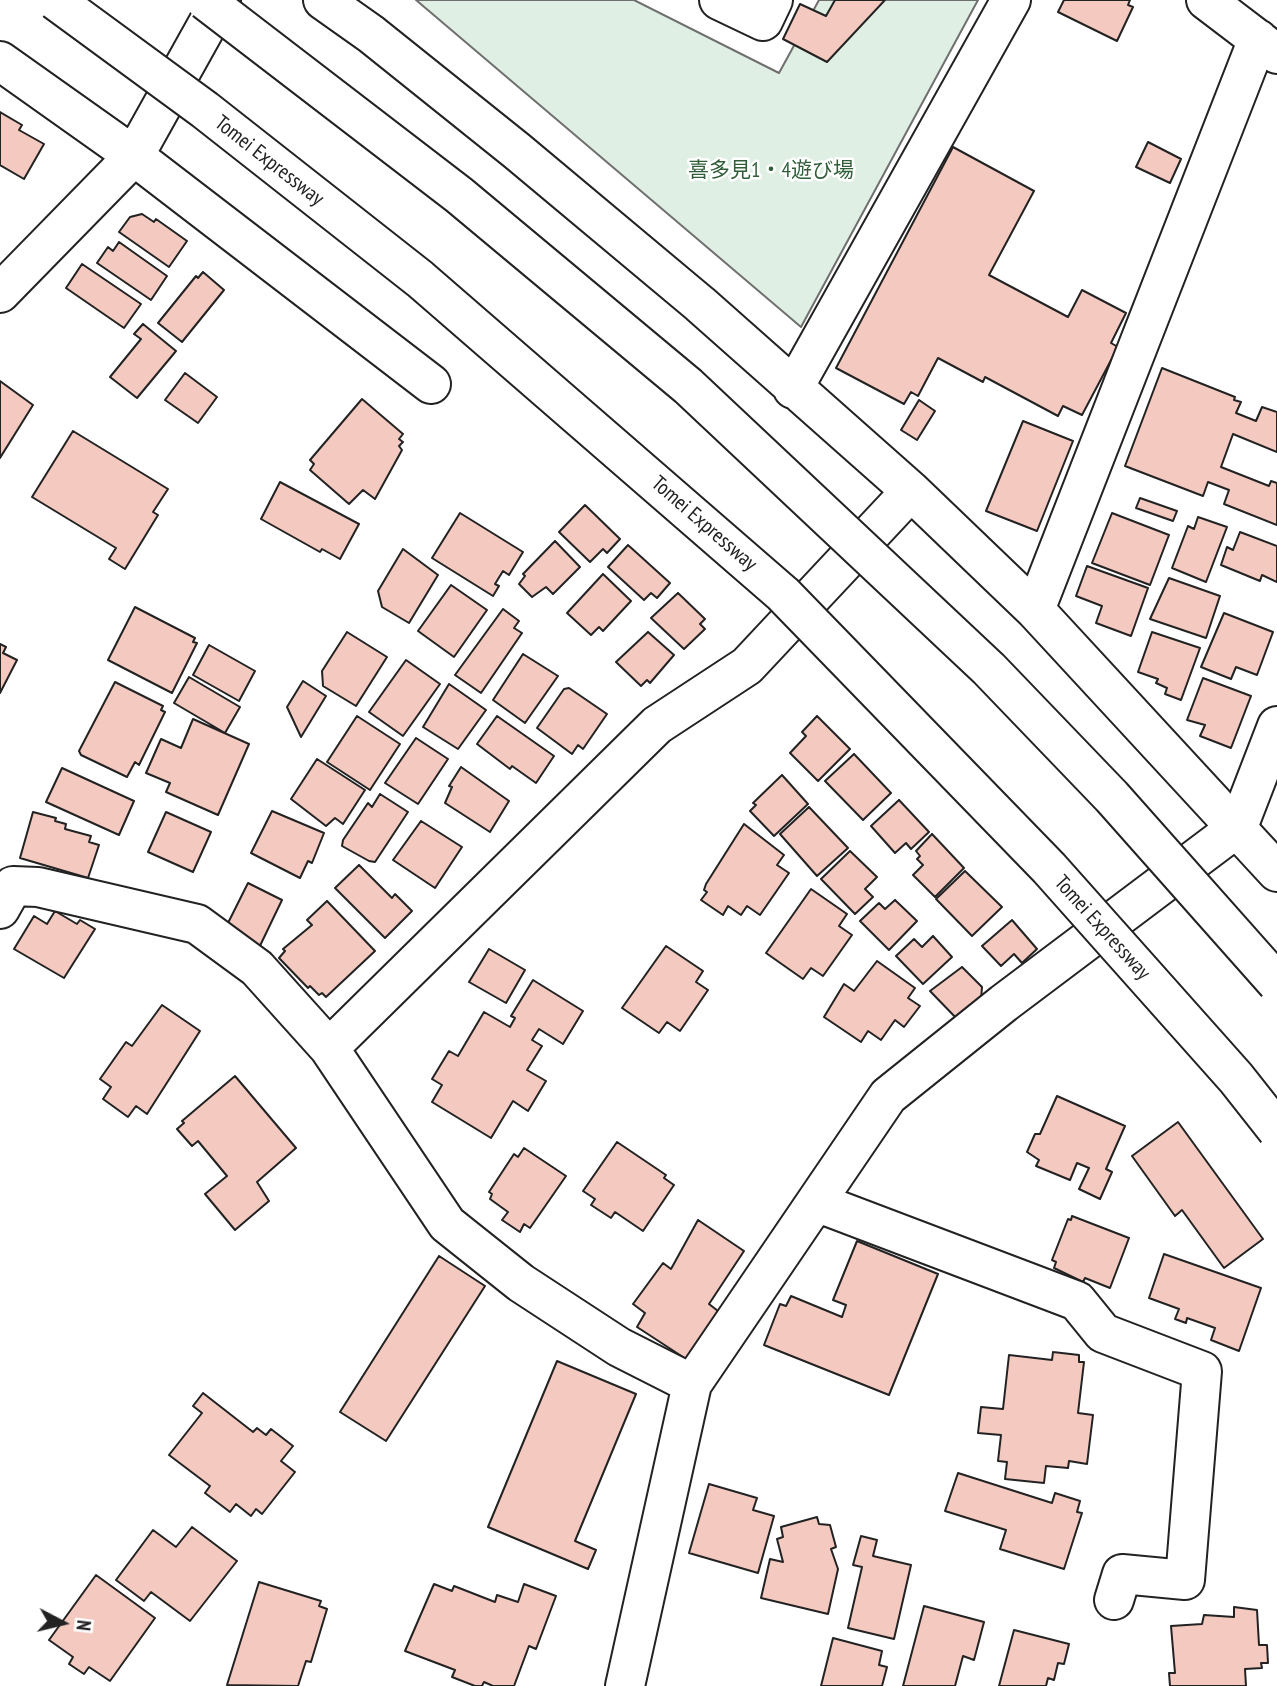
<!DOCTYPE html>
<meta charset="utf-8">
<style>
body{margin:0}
#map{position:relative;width:1277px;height:1686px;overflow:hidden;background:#fff;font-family:"PT Sans Narrow",sans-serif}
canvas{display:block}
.north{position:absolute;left:28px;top:1588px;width:70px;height:70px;-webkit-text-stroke:5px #fff;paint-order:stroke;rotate:97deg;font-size:19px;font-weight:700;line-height:28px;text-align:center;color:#222}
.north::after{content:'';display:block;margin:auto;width:24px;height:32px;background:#222;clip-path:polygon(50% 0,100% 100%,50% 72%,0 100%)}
</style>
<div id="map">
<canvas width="1277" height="1686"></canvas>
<div class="north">N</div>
</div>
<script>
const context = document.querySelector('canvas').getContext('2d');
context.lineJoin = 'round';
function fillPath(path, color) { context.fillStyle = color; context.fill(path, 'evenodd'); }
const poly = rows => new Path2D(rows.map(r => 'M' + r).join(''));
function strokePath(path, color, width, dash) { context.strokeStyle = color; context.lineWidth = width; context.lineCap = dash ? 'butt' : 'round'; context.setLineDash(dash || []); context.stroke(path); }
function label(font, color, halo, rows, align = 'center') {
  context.font = font + ' "PT Sans Narrow","Noto Sans JP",sans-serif'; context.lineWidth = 5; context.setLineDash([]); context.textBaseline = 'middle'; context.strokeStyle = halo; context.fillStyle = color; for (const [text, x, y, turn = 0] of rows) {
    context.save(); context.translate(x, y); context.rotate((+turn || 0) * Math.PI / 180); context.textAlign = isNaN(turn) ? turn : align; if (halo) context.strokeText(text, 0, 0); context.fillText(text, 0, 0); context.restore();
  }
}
const green = poly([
 [416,0,634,0,779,73,819,0,978,0,801,327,416,0]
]);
const building = poly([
 [835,0,885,0,827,62,783,39,800,4,826,16,835,0],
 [1064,0,1130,0,1128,5,1133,7,1117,41,1058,12,1064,0],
 [0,112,22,125,19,130,44,144,24,179,0,165,0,112],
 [1148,142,1181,159,1170,183,1136,167,1148,142],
 [953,147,1034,191,989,275,1068,317,1082,290,1126,313,1111,343,1118,347,1082,415,1063,406,1058,416,985,377,983,382,938,358,918,396,911,392,904,404,836,368,953,147],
 [142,214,154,222,156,219,187,241,169,267,119,232,130,217,142,214],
 [119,242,167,276,151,300,97,263,108,247,113,251,119,242],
 [82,264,141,304,124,328,66,288,82,264],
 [203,272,224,290,182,342,158,323,196,276,198,278,203,272],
 [143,324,176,351,137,398,110,377,141,339,134,334,143,324],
 [1162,368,1235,397,1234,400,1241,402,1236,413,1256,421,1262,407,1277,412,1277,452,1233,434,1221,467,1269,486,1271,481,1277,483,1277,525,1224,504,1229,490,1208,482,1203,496,1125,466,1162,368],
 [185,373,217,397,198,423,165,400,185,373],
 [0,381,33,405,0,458,0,381],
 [362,399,403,434,399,439,403,442,399,446,402,450,375,499,363,490,349,504,310,470,314,464,310,460,362,399],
 [919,400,935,411,917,440,901,430,919,400],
 [1023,421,1073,441,1037,531,986,511,1023,421],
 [73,431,168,489,153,512,158,515,125,569,109,559,116,548,32,497,73,431],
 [280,482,359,524,340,559,322,549,320,552,261,519,280,482],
 [1140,498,1177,511,1173,521,1136,508,1140,498],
 [585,505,620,539,607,553,603,549,590,562,559,532,585,505],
 [460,513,523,552,509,575,503,571,495,584,499,586,493,596,432,558,460,513],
 [1112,513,1169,535,1150,585,1092,563,1112,513],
 [1198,517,1227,527,1206,582,1172,568,1188,526,1194,529,1198,517],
 [1240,532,1277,546,1277,582,1262,575,1260,581,1221,565,1227,547,1233,550,1240,532],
 [555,541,580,567,553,594,546,587,532,597,519,584,525,576,523,574,555,541],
 [628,545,670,583,657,598,651,593,644,600,608,567,628,545],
 [403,549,438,575,409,623,382,607,378,591,403,549],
 [1087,566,1148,588,1131,636,1096,623,1102,606,1076,596,1087,566],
 [603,574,631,601,603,631,599,627,591,635,567,613,603,574],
 [1169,578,1220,596,1206,638,1150,619,1169,578],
 [451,585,487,610,454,657,418,631,451,585],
 [678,593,705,619,700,624,705,629,684,649,651,618,678,593],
 [135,607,195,638,193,642,197,643,172,693,108,660,135,607],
 [503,609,519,621,514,628,522,633,481,693,455,675,503,609],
 [1224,613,1273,632,1257,675,1236,667,1231,679,1201,667,1224,613],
 [347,632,387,657,356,706,323,686,322,671,347,632],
 [648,632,674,655,650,683,647,680,641,686,616,662,648,632],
 [1152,632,1200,648,1181,700,1165,694,1167,688,1156,683,1158,679,1138,672,1152,632],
 [0,644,6,647,3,653,17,660,0,693,0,644],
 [209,645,255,671,239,701,193,675,209,645],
 [523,654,558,676,525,723,493,700,523,654],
 [406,660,440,684,403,736,369,712,406,660],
 [189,677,240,707,225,733,174,703,189,677],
 [1203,678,1251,696,1231,748,1200,736,1205,725,1187,720,1203,678],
 [303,681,326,696,301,737,287,707,303,681],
 [115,682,163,706,161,710,165,712,139,765,135,762,127,777,81,755,79,751,115,682],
 [449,684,486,710,458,749,423,727,449,684],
 [569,688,607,714,583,749,578,745,572,754,537,728,564,689,569,688],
 [357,716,400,744,370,790,327,762,357,716],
 [497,716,554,756,536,783,512,766,510,769,477,744,497,716],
 [817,716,850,749,818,781,790,753,806,736,802,732,817,716],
 [193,719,249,744,218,815,166,792,170,783,146,773,161,739,181,748,193,719],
 [416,738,448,759,418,804,385,783,416,738],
 [854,754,891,793,863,820,825,781,854,754],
 [317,759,365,790,343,824,335,818,326,826,291,799,317,759],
 [461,767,509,801,490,832,445,803,452,787,449,786,461,767],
 [62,768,134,801,119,835,46,802,62,768],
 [782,775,808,804,774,836,750,811,756,805,753,803,782,775],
 [380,794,408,812,375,862,369,861,342,846,343,840,368,803,372,807,380,794],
 [899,800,929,832,911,849,906,843,895,853,871,826,899,800],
 [809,807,848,848,817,876,780,834,809,807],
 [272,811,324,833,312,863,308,861,300,878,251,853,272,811],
 [33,812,56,818,55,821,66,824,65,829,91,836,89,842,99,845,88,878,20,858,33,812],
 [166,812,211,832,193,872,148,852,166,812],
 [421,821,462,847,435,888,393,860,421,821],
 [744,824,784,855,777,865,789,873,760,915,747,906,741,915,728,906,723,915,701,900,707,892,704,890,706,884,744,824],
 [932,834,964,868,935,897,913,875,923,865,917,859,920,856,916,851,932,834],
 [850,851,877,877,865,889,873,897,855,914,821,879,850,851],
 [359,865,392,898,395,894,412,911,385,938,335,888,359,865],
 [965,871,1002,907,972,936,936,899,965,871],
 [248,883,282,900,257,952,222,935,248,883],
 [811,889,847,914,839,926,852,935,823,976,811,968,803,979,766,953,811,889],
 [895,900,917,921,889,950,860,921,879,903,885,909,895,900],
 [327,901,375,951,326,997,322,993,319,995,310,986,308,988,279,958,285,951,283,949,312,925,307,920,327,901],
 [55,911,77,924,80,920,95,929,64,978,14,949,34,916,47,924,55,911],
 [1012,920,1037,949,1022,963,1014,954,1001,966,982,946,1012,920],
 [933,936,952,957,923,984,896,956,914,939,922,947,933,936],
 [666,946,703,971,696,982,708,990,680,1031,667,1022,659,1033,622,1008,666,946],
 [489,949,525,970,506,1003,469,982,489,949],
 [877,961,915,988,908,998,920,1006,904,1027,895,1020,881,1040,868,1031,861,1042,824,1017,844,984,854,991,877,961],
 [962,967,982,987,981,1000,959,1021,930,991,962,967],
 [533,980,583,1011,563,1044,539,1029,532,1040,542,1046,527,1070,546,1081,528,1111,513,1101,491,1138,432,1102,442,1085,432,1079,449,1051,458,1056,484,1012,510,1027,515,1018,511,1016,533,980],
 [162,1005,200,1031,147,1114,136,1106,128,1117,103,1099,111,1087,100,1079,126,1042,132,1046,162,1005],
 [235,1076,296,1148,257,1182,269,1201,235,1230,205,1194,227,1176,198,1141,192,1146,177,1129,184,1123,182,1121,235,1076],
 [1057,1096,1125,1126,1106,1169,1112,1172,1100,1199,1079,1189,1089,1168,1077,1163,1070,1180,1036,1166,1039,1160,1027,1152,1035,1134,1040,1134,1057,1096],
 [1178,1122,1263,1239,1224,1268,1182,1210,1175,1216,1132,1156,1178,1122],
 [617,1142,666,1175,664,1178,674,1185,643,1231,615,1212,611,1218,591,1205,595,1199,583,1191,617,1142],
 [524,1148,566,1176,530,1228,524,1224,520,1232,502,1220,508,1212,490,1199,492,1194,489,1192,514,1154,518,1157,524,1148],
 [1072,1216,1129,1238,1110,1288,1085,1278,1083,1282,1054,1268,1056,1262,1052,1260,1068,1219,1071,1220,1072,1216],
 [698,1220,744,1251,709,1304,718,1311,686,1359,637,1327,645,1313,633,1304,663,1263,671,1269,698,1220],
 [857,1241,938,1274,889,1395,764,1345,780,1304,786,1306,791,1296,842,1317,846,1305,833,1300,857,1241],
 [1164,1254,1261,1288,1239,1351,1211,1340,1215,1328,1187,1318,1186,1323,1175,1319,1179,1309,1149,1298,1164,1254],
 [439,1256,485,1286,386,1441,340,1412,439,1256],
 [1053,1352,1079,1355,1079,1362,1084,1362,1078,1413,1093,1415,1087,1464,1069,1461,1068,1468,1046,1466,1044,1483,1005,1479,1007,1462,998,1461,1001,1435,978,1433,981,1407,1003,1409,1009,1355,1052,1360,1053,1352],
 [557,1361,636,1394,575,1541,596,1550,588,1569,488,1527,557,1361],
 [203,1393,253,1432,257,1428,266,1435,271,1429,293,1446,281,1461,295,1472,262,1514,256,1509,251,1516,236,1504,230,1512,205,1493,210,1486,169,1455,202,1413,193,1406,203,1393],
 [958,1473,1052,1503,1055,1493,1080,1501,1077,1512,1082,1513,1064,1569,1000,1549,1006,1530,945,1511,958,1473],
 [709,1484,757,1498,753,1510,774,1516,758,1573,689,1553,709,1484],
 [817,1517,819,1524,830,1525,836,1547,831,1549,838,1569,828,1614,761,1598,770,1559,783,1562,777,1539,783,1537,781,1527,817,1517],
 [192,1527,237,1561,190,1621,151,1592,144,1601,116,1580,153,1530,176,1547,192,1527],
 [861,1536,877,1540,873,1556,911,1565,894,1639,848,1628,862,1567,853,1565,861,1536],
 [96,1575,155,1618,110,1681,89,1667,84,1674,69,1664,73,1657,49,1640,96,1575],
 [259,1582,321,1601,319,1606,327,1609,311,1662,306,1661,298,1686,227,1685,259,1582],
 [434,1584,452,1591,454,1586,495,1602,497,1595,518,1602,524,1584,556,1596,536,1649,529,1646,514,1686,493,1686,484,1682,482,1686,475,1686,452,1677,455,1670,405,1651,434,1584],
 [924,1606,984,1622,974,1660,963,1656,955,1686,903,1686,924,1606],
 [1234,1607,1257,1610,1259,1645,1267,1645,1268,1663,1261,1663,1262,1668,1245,1669,1246,1686,1170,1686,1169,1673,1175,1673,1171,1626,1202,1624,1204,1615,1234,1617,1234,1607],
 [1014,1630,1069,1644,1064,1664,1058,1663,1054,1680,1048,1678,1046,1686,999,1686,1014,1630],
 [833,1638,882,1651,879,1665,887,1667,882,1686,821,1686,833,1638]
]);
const minor = poly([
 [323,0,371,34,517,151,700,304,911,491,1035,610,1277,872],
 [719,0,763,21,773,0],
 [1206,0,1277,54],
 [0,61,134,156,431,384],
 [0,293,134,156,221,0],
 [793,389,1011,0],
 [1035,610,1258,39],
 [0,909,13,886,38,887,197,924,257,968,329,1048,447,1224,521,1283,619,1347,692,1384],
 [329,1048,657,725,747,666,911,491],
 [816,1202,1077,1301,1103,1333,1202,1371,1185,1580,1122,1574,1114,1600],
 [625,1686,692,1384,888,1096,1004,1003,1238,827]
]);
const tertiary = poly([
 [1238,827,1277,726]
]);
const motorwayBridge = poly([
 [55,0,205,110,420,279,783,594,1049,868,1236,1078,1277,1130],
 [205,0,459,195,688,386,989,669,1112,797,1277,983]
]);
const streetNames = [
 ["Tomei Expressway",269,161,38],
 ["Tomei Expressway",704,524,41],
 ["Tomei Expressway",1102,928,48]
];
const parkNames = [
 ["喜多見1・4遊び場",771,171]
];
fillPath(green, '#e0efe3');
strokePath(green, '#6f6f6f', 2);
fillPath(building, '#f3c9c0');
strokePath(building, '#222', 2);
strokePath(minor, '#222', 42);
strokePath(tertiary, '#222', 42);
strokePath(minor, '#fff', 38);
strokePath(tertiary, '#fff', 38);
strokePath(motorwayBridge, '#222', 42, []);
strokePath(motorwayBridge, '#fff', 38);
label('21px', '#222', '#fff', streetNames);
label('21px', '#2f5e38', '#fff', parkNames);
</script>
